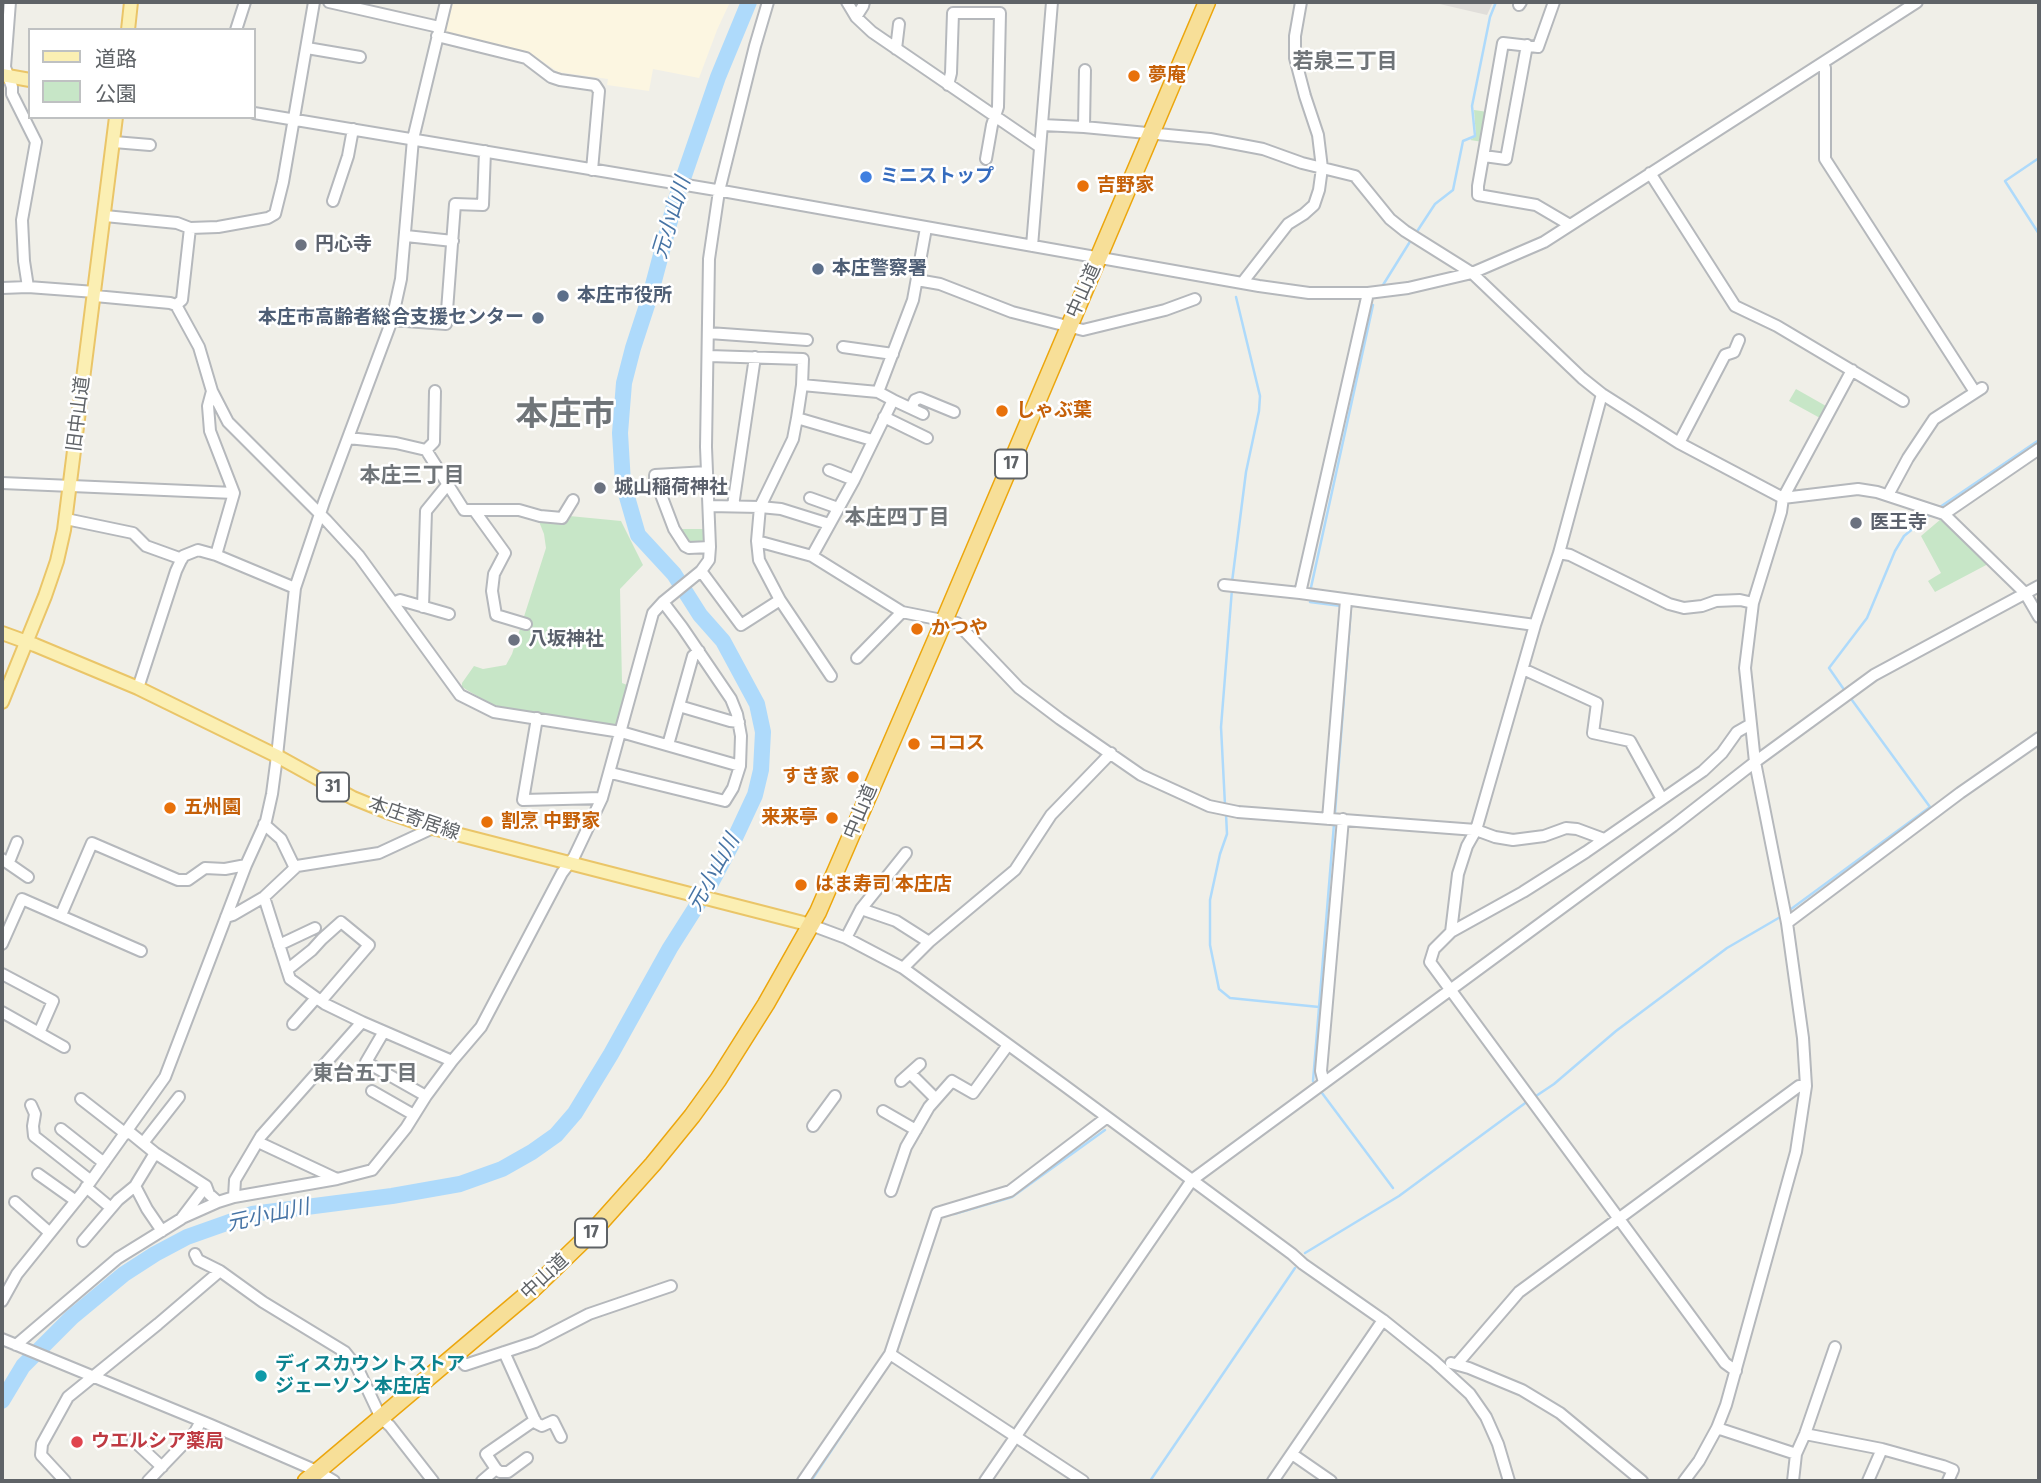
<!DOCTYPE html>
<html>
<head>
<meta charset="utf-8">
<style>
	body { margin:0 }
	#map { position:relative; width:2041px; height:1483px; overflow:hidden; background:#f0efe8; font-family:"Fira Sans Condensed","Noto Sans JP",sans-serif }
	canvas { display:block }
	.frame { position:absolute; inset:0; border:4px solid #5f6367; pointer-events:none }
	.legend { position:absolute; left:28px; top:28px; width:228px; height:91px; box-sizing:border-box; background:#fff; border:2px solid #bfc1c2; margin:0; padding:9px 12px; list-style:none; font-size:21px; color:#5f6367 }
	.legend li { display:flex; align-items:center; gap:14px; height:35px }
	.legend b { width:35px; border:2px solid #bfc1c2 }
</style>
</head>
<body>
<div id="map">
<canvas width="2041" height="1483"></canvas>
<div class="frame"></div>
<ul class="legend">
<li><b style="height:9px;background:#fbefb3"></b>道路</li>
<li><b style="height:19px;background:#c7e6c7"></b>公園</li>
</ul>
</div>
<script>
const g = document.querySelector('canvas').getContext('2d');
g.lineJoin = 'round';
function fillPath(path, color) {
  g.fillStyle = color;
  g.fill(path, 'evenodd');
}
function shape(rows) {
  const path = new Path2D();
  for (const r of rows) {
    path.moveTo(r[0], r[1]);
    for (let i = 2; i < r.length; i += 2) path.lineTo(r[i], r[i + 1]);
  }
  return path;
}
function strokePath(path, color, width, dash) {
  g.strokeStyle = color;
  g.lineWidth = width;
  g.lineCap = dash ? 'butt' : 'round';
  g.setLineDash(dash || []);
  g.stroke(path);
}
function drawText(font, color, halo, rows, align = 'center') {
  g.font = font + ' "Fira Sans Condensed","Noto Sans JP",sans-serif';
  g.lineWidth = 5;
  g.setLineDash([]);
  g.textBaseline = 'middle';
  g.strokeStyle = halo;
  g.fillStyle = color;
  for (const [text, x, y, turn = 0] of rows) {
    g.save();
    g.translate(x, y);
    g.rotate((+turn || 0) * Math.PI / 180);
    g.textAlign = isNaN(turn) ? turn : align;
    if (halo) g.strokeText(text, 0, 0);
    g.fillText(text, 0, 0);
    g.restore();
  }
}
fillPath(shape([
	[449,2,730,2,717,30,699,78,653,69,649,91,607,85,608,79,558,72,529,52,445,32,442,29]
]), '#fcf6e1');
fillPath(shape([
	[1431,2,1493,2,1487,15]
]), '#e0deda');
fillPath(shape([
	[1474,110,1488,112,1483,142,1470,140,1476,136],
	[1796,389,1826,406,1820,418,1789,401],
	[559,515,621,521,643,565,620,589,622,683,630,686,616,727,492,705,462,687,462,683,474,666,483,669,506,665,512,654,546,548,544,534,538,519],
	[1941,519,1947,519,1990,563,1935,592,1928,581,1941,573,1921,536],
	[677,529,706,529,705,544,689,545]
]), '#c7e6c7');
strokePath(shape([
	[2039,158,2005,181,2039,234],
	[1416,233,1435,204,1453,190,1463,141,1475,136,1472,106,1490,17,1496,2],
	[1383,285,1411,240],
	[1937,509,2039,440],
	[1232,582,1246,472,1259,411,1260,396,1236,297],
	[1310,592,1373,305],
	[1310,602,1341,606],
	[1845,691,1829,668,1867,618,1895,551,1904,536,1932,513],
	[1225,805,1221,727,1232,589],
	[1335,813,1351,607],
	[1226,814,1227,834,1220,854,1210,900,1210,945,1219,989,1230,998,1319,1007],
	[1787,912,1930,807,1849,696],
	[1313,1081,1334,824],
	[1322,1093,1393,1188],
	[1533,1098,1554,1084,1616,1031,1727,948,1782,916],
	[954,1214,1012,1197,1105,1130],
	[1305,1253,1399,1196,1528,1101],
	[896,1353,935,1236],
	[811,1481,893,1358],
	[1150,1481,1295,1268]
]), '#aedafb', 2.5);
strokePath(shape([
	[2,1401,23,1366,72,1317,124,1274,155,1254,187,1237,252,1214,392,1196,460,1184,502,1169,532,1152,556,1135,575,1113,611,1054,670,948,710,885,734,840,755,795,761,770,763,732,757,704,723,641,700,615,674,574,638,535,623,483,620,433,624,383,633,348,650,296,675,202,718,77,749,2]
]), '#aedafb', 16);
const minor = shape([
	[10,2,5,67,12,87,12,94,36,142,22,220,24,261,28,287],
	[329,2,439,27],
	[847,2,856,17,872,32,1040,147],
	[1554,2,1538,47,1503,43,1478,186,1478,195,1536,205,1570,225],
	[1519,5,1521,2],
	[856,17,863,6,864,2],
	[236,30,245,2],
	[437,36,526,58,551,77,560,80,595,85,599,91,592,170],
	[307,48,360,57],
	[896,49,899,24],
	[1823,63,1825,68,1825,159,1975,392],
	[948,85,951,73,953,13,1000,13,998,107,992,125,986,159],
	[254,113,728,192,1259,286,1309,293,1368,293,1408,288,1472,273,1544,242,1917,2],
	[1042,125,1084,127,1210,139,1263,149,1302,163,1355,176,1390,219,1405,231,1472,273,1582,378,1602,394,1679,443,1783,498,1858,489,1877,492,1944,514,2025,593,2039,617],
	[1084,127,1085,70],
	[114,142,150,145],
	[1484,156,1506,159,1527,45],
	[1650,173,1735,306,1777,326,1903,401],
	[333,201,348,156,353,129],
	[105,216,177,223,190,228,218,227,268,218,275,214,283,182,314,2],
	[406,236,453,241],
	[1032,246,1052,2],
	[917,280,940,284,1012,312,1083,330,1165,310,1195,299],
	[1242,283,1288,224,1304,214,1314,205,1319,190,1322,168,1318,135,1305,96,1295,58,1295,36,1301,2],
	[2,288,28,287,95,292],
	[95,296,170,303,176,305,199,347,212,391,228,422,326,520,359,556,460,695,494,712,621,732,740,766,741,736,737,714,731,699,682,627,663,602],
	[176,305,182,300,190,228],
	[392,320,446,324,455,204,483,205,485,151],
	[709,333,807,340],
	[843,347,893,354],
	[709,356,803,359,802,385,797,418,872,440],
	[802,385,878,392],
	[212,391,208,406,210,431,234,493,216,555],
	[893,400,923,414],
	[911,408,915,400,920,398,954,412],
	[884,417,927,438],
	[797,418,793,439,760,507,781,509,829,524],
	[348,438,396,443,426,450,464,510,519,510,540,516,562,518,573,500],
	[1679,443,1725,355,1734,352,1739,340],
	[426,450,434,442,435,391],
	[829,470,854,480],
	[707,472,655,475,655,479,674,529,685,546,689,548,710,547],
	[2,483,234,493],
	[1888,495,1908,458,1934,419,1982,388],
	[810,498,838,508],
	[709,506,760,507,757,541,812,556,902,612,957,623,1019,688,1060,719,1141,775,1209,806,1238,812,1476,830,1495,837,1513,840,1544,836,1566,828,1577,829,1604,839],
	[733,506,755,357],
	[474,510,505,553,494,574,492,591,496,615,526,624],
	[1944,514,2039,449],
	[66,519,133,533,146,546,182,559],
	[1559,553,1570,555,1669,604,1684,608,1702,606,1716,601,1740,600,1753,603],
	[812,556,854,480,893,400,878,392,913,300,926,228],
	[701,571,741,625,780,600,759,560,757,541],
	[1224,585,1300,593,1535,625],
	[1300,593,1368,293],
	[780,600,831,676],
	[393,603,400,600,449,614],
	[423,607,426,511,448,484],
	[857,658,902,612],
	[1523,669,1597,703,1593,733,1630,741,1662,799],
	[138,688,176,571,183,556,198,550,216,555,295,588],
	[679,706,730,721,739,722],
	[537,718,523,800,602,798],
	[668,745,693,656,699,651],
	[611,773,725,801,733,788,740,766],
	[1328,819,1346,600],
	[264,824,281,839,295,868],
	[2,859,28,877],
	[9,862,17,842],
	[264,897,290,979,325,1004,362,1022],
	[861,909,896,921,929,942],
	[61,915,92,843,178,880,188,880,205,868,225,869,246,865],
	[226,917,233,915,264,897,297,866,379,853,433,828],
	[1787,923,1960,793,2039,738],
	[811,925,846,938,903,968,1065,1086,1292,1254,1303,1264,1383,1320,1434,1361,1470,1394,1486,1417,1498,1444,1509,1481],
	[1451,932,1458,874,1467,846,1476,830,1535,625,1559,553,1602,394],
	[846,938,861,909,906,853],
	[2,944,22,899,141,951],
	[279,945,315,928],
	[903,968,929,942,1015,870,1051,815,1111,753],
	[287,970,312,950,322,939,341,922,369,945,321,1001],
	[2,974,53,1001,39,1033],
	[2,1012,64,1047],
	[293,1024,316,998],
	[383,1033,366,1062,426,1096],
	[910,1073,936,1099],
	[901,1081,920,1064],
	[1324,1083,1321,1071,1343,819],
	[372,1091,414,1115],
	[81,1099,126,1134],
	[31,1105,35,1114,33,1126,34,1136,91,1181],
	[883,1111,916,1130],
	[813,1126,835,1096],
	[61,1129,104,1163],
	[128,1131,155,1153,206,1186,209,1194,218,1202,234,1197,235,1180,261,1136,362,1022,452,1061],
	[258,1142,337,1179],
	[143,1143,179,1097],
	[155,1153,135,1186,147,1209,162,1231],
	[38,1174,76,1201],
	[86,1187,111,1208],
	[891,1191,906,1147,929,1107,952,1081,973,1093,1008,1045],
	[234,1197,337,1179,372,1170,406,1128,426,1096,452,1061,481,1027,562,873,574,857,602,798,653,613,663,602,701,571,709,560,710,547,706,447,709,259,719,191,755,46,768,2],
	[15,1202,50,1233],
	[182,1218,218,1202],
	[83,1241,118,1200,135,1186],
	[195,1254,198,1260,220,1271],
	[2,1301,17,1274,83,1192,165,1077,246,865,266,821,272,794,277,756,295,588,324,502,392,320,401,279,413,139,446,2],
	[2,1339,211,1425,317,1471,334,1481],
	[16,1345,118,1258,181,1219,206,1186],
	[504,1352,536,1423,542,1426,553,1421,561,1437],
	[890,1354,1083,1481],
	[456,1355,465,1365,535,1342,589,1314,671,1286],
	[1451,1363,1469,1368,1522,1390,1560,1413,1642,1481],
	[1457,1364,1519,1292,1799,1086,1806,1086],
	[1736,1371,1725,1363,1430,962,1434,949,1451,932,1523,892,1586,852,1703,771,1722,753,1737,732,1751,724],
	[1717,1428,1796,1454,1805,1434,1835,1347],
	[1805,1434,1882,1449,1943,1466,1953,1470,1948,1481],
	[133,1440,162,1467],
	[1292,1454,1331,1481],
	[496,1469,500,1472,508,1472,527,1458],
	[65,1481,41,1455,42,1444,68,1397,158,1324,220,1271,263,1302,345,1352,357,1367,381,1418,390,1426,433,1481],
	[148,1481,195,1432,201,1421],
	[482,1481,496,1469,486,1454,535,1420],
	[803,1481,890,1354,937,1213,1010,1191,1106,1118],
	[985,1481,1192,1180,1673,826,1755,762,1874,675,2039,586],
	[1273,1481,1383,1320],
	[1684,1481,1699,1461,1717,1428,1726,1405,1796,1152,1806,1086,1803,1038,1787,923,1755,762,1751,724,1745,668,1753,603,1781,512,1783,498,1852,370],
	[1793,1481,1796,1454],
	[1868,1481,1882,1449]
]);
const major = shape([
	[128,30,131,2],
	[2,75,30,80],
	[2,633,35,645,138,688,277,756,353,798,390,813,433,828,811,925],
	[2,702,45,596,57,561,64,530,116,117]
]);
const highway = shape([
	[306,1481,532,1290,594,1230,653,1164,692,1116,718,1080,766,1004,818,912,944,621,1207,2]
]);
strokePath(minor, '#b5b8bc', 14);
strokePath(major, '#eac568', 16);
strokePath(highway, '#eca60d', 19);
strokePath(minor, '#fff', 10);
strokePath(major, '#fbefb3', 12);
strokePath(highway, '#f7df98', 16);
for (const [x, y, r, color] of [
	[1134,76,7,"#e8710a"],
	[866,177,7,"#3f7fe0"],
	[1083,186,7,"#e8710a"],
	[301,245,7,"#6b7280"],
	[818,269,7,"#5c6f8a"],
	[563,296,7,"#5c6f8a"],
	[538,318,7,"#5c6f8a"],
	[1002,411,7,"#e8710a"],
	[600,488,7,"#6b7280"],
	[1856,523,7,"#6b7280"],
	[917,629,7,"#e8710a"],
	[514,640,7,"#6b7280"],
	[914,744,7,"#e8710a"],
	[853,777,7,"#e8710a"],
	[170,808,7,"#e8710a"],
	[832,818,7,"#e8710a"],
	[487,822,7,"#e8710a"],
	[801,885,7,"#e8710a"],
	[261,1376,7,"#0f9aa8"],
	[77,1442,7,"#e0444e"]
]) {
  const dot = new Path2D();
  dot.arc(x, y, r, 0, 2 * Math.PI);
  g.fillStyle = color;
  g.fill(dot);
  strokePath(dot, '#fff', 2.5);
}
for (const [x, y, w] of [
	[1011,464,32],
	[333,787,32],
	[591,1233,32]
]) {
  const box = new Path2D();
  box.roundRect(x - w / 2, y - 14.5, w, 29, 5);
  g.fillStyle = '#fff';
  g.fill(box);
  strokePath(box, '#5f6367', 2);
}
drawText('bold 18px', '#5f6367', null, [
	["17",1011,464],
	["31",333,787],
	["17",591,1233]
]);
drawText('bold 19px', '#c56008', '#fff', [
	["夢庵",1148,76],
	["吉野家",1097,186],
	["しゃぶ葉",1016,411],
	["かつや",931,629],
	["ココス",928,744],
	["すき家",839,777,"right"],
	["五州園",184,808],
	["来来亭",818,818,"right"],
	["割烹 中野家",501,822],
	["はま寿司 本庄店",815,885]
], 'left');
drawText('bold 19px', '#366cbe', '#fff', [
	["ミニストップ",880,177]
], 'left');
drawText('bold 19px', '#5b616d', '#fff', [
	["円心寺",315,245],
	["城山稲荷神社",614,488],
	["医王寺",1870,523],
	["八坂神社",528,640]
], 'left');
drawText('bold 19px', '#4e5e75', '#fff', [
	["本庄警察署",832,269],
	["本庄市役所",577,296],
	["本庄市高齢者総合支援センター",524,318,"right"]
], 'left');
drawText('19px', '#5f6367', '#fff', [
	["中山道",1084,291,-66],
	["旧中山道",79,414,-83],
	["中山道",861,812,-67],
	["本庄寄居線",414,819,19],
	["中山道",545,1277,-43]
]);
drawText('bold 19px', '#0d838f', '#fff', [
	["ディスカウントストア",275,1365],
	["ジェーソン 本庄店",275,1387]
], 'left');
drawText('bold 19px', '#be3a42', '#fff', [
	["ウエルシア薬局",91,1442]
], 'left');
drawText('bold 21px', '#707579', '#fff', [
	["若泉三丁目",1345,62],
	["本庄三丁目",412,476],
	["本庄四丁目",897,518],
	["東台五丁目",365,1074]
]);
drawText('italic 21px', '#4774a5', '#fff', [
	["元小山川",672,218,-73],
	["元小山川",714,873,-61],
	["元小山川",268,1216,-12]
]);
drawText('bold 33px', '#707579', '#fff', [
	["本庄市",565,416]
]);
</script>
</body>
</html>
